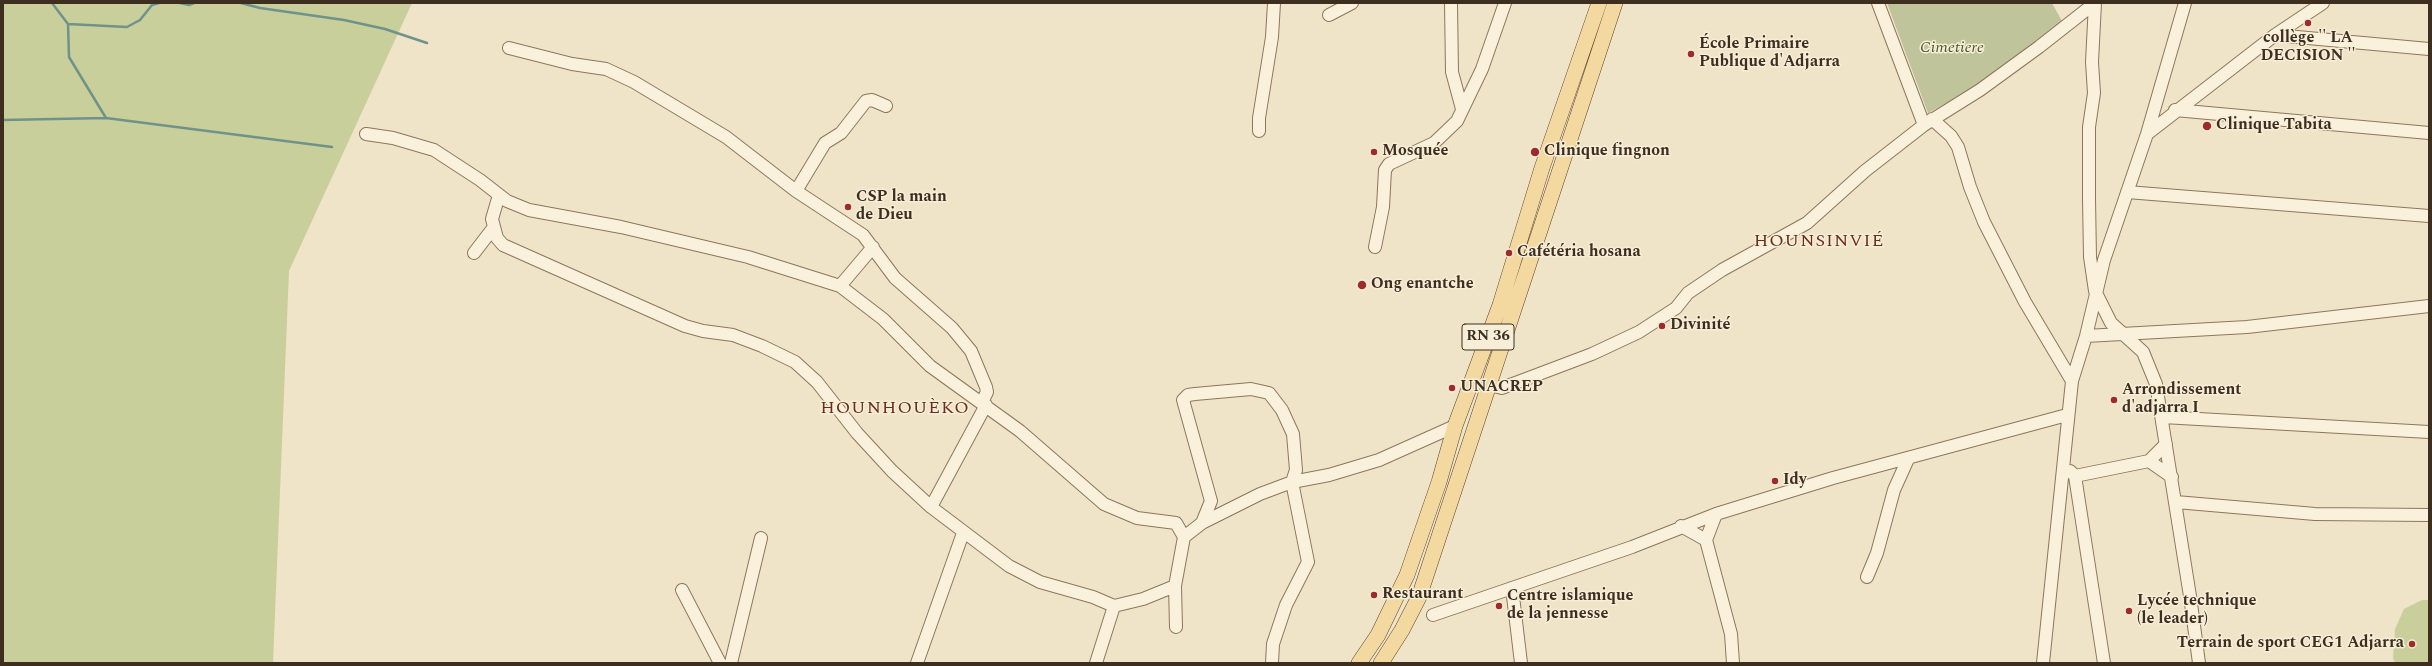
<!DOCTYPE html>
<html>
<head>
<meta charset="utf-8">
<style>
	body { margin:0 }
	#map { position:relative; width:2432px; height:666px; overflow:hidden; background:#f0e4c8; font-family:Spectral,serif }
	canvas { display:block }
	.frame { position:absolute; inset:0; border:4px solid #3d2e20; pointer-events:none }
</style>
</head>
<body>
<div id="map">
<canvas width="2432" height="666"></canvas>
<div class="frame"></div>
</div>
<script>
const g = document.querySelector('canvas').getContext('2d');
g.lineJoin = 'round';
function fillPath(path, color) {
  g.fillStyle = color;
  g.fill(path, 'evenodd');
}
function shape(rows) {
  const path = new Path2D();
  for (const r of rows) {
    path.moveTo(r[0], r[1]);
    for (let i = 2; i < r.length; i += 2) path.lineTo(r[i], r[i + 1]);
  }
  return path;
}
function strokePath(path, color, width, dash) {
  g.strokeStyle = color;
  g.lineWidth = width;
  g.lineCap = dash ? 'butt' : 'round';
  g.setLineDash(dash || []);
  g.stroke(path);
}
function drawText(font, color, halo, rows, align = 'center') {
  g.font = font + ' Spectral,serif';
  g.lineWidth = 3;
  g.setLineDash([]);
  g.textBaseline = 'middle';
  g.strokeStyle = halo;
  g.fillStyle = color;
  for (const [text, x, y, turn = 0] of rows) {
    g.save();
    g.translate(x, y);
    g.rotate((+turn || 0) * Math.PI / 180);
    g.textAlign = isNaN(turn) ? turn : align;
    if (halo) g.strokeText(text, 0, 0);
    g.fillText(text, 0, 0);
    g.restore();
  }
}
fillPath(shape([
	[3,3,412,3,289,271,273,663,3,663],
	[2422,600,2429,600,2429,663,2395,663,2393,658,2395,629,2404,609]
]), '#c9cf9b');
fillPath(shape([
	[1887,3,2052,3,2063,23,1988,80,1928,113]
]), '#bfc49a');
strokePath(shape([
	[52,3,68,24,69,57,106,118],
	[180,3,189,5,194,3],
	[241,3,260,8,344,20,385,29,427,43],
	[68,24,127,27,140,20,152,5,159,3],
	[3,120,106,118,332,147]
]), '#6f938a', 2.5);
const minor = shape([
	[1451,3,1452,72,1462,109],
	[1878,3,1924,125],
	[2095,3,2092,62,2094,93,2089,127,2089,199,2090,257,2095,291,2111,323,2143,352,2156,384,2190,596,2199,663],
	[1329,15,1352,3],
	[2275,35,2429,49],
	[509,48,572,64,606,69,634,82,726,137,796,191,863,235,895,278,952,328,971,351,986,387,987,392,982,402],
	[2175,110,2429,133],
	[1932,119,1951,136,1958,147,1970,187,1984,222,2025,302,2072,381],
	[1259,131,1259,118,1272,37,1274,3],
	[366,134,393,138,434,150,480,180,507,201,529,210,621,227,748,257,840,286,883,319,930,366,1020,431,1104,504,1137,518,1176,523,1184,537,1175,586,1176,627],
	[2147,134,2275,35,2323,3],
	[796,191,825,143,841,133,866,101,872,100,886,106],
	[2127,192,2429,216],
	[499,195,492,219,497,238,503,245,685,326,703,331,733,335,762,346,795,362,817,382,857,433,892,471,931,507,1009,566,1040,582,1093,597,1114,606,1143,599,1175,586],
	[1375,247,1383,207,1385,170,1389,164,1434,143,1457,121,1482,69,1505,3],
	[474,253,494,227],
	[840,286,873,247],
	[2086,336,2247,327,2429,306],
	[1490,385,1502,388,1592,354,1639,332,1676,308,1688,293,1722,270,1807,223,1865,171,1924,125,1980,90,2039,47,2095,3],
	[2163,417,2429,432],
	[2149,461,2172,477],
	[2070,471,2075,476,2149,461,2166,444],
	[2075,476,2104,663],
	[2176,502,2315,514,2429,515],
	[931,507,986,405],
	[1716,514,1706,540,1731,634,1733,663],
	[1202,523,1211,501,1183,400,1188,395,1195,394,1251,389,1269,393,1282,410,1293,434,1296,470,1292,482,1308,562,1286,605,1273,644,1272,663],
	[1681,526,1706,540],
	[1184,537,1202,523,1260,494,1292,482,1329,475,1379,460,1455,426],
	[1867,577,1877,553,1894,490,1908,459],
	[1512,588,1521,663],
	[682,590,720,663],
	[1433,615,1632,547,1716,514,1833,478,2067,415],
	[731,663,761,538],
	[917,663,963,533],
	[1096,663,1114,606],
	[2043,663,2072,381,2086,336,2104,260,2147,134,2185,3]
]);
const major = shape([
	[1359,663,1378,635,1407,575,1439,482,1455,426,1500,305,1542,168,1599,3],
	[1381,663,1402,630,1419,597,1615,3]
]);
strokePath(minor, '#8d765c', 14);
strokePath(major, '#5b4430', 16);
strokePath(minor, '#faf1dc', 12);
strokePath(major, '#f3d9a0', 15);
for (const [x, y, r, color] of [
	[2308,23,4,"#9e2a2b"],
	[1691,54,4,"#9e2a2b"],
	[2207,126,5,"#9e2a2b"],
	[1374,152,4,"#9e2a2b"],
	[1535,152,5,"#9e2a2b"],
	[848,207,4,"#9e2a2b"],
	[1509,253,4,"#9e2a2b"],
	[1362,285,5,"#9e2a2b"],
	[1662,326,4,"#9e2a2b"],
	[1452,388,4,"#9e2a2b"],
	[2114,400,4,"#9e2a2b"],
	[1775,481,4,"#9e2a2b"],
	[1374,595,4,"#9e2a2b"],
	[1499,606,4,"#9e2a2b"],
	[2129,611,4,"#9e2a2b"],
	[2412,644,4,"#9e2a2b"]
]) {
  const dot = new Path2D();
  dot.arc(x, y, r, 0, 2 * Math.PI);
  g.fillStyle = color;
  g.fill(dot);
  strokePath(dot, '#f7eed8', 1.5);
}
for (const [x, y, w] of [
	[1488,337,52]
]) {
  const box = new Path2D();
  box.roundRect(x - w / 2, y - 13, w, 26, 3);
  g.fillStyle = '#f7eed8';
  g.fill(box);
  strokePath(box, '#3d2e20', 1);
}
drawText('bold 15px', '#3d2e20', null, [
	["RN 36",1488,337]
]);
drawText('bold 16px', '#3d2e20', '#f7eed8', [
	["collège '' LA",2308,39,"center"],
	["DECISION ''",2308,57,"center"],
	["École Primaire",1699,45],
	["Publique d'Adjarra",1699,63],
	["Clinique Tabita",2216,126],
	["Mosquée",1382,152],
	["Clinique fingnon",1544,152],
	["CSP la main",856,198],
	["de Dieu",856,216],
	["Cafétéria hosana",1517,253],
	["Ong enantche",1371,285],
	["Divinité",1670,326],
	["UNACREP",1460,388],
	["Arrondissement",2122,391],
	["d'adjarra I",2122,409],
	["Idy",1783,481],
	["Restaurant",1382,595],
	["Centre islamique",1507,597],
	["de la jennesse",1507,615],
	["Lycée technique",2137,602],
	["(le leader)",2137,620],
	["Terrain de sport CEG1 Adjarra",2404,644,"right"]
], 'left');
drawText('italic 16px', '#4d5a26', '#f7eed8', [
	["Cimetiere",1952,49]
]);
g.letterSpacing = '1px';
drawText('18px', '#6b2e1e', '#f7eed8', [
	["HOUNSINVIÉ",1819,242],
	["HOUNHOUÈKO",895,409]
]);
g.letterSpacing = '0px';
</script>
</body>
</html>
